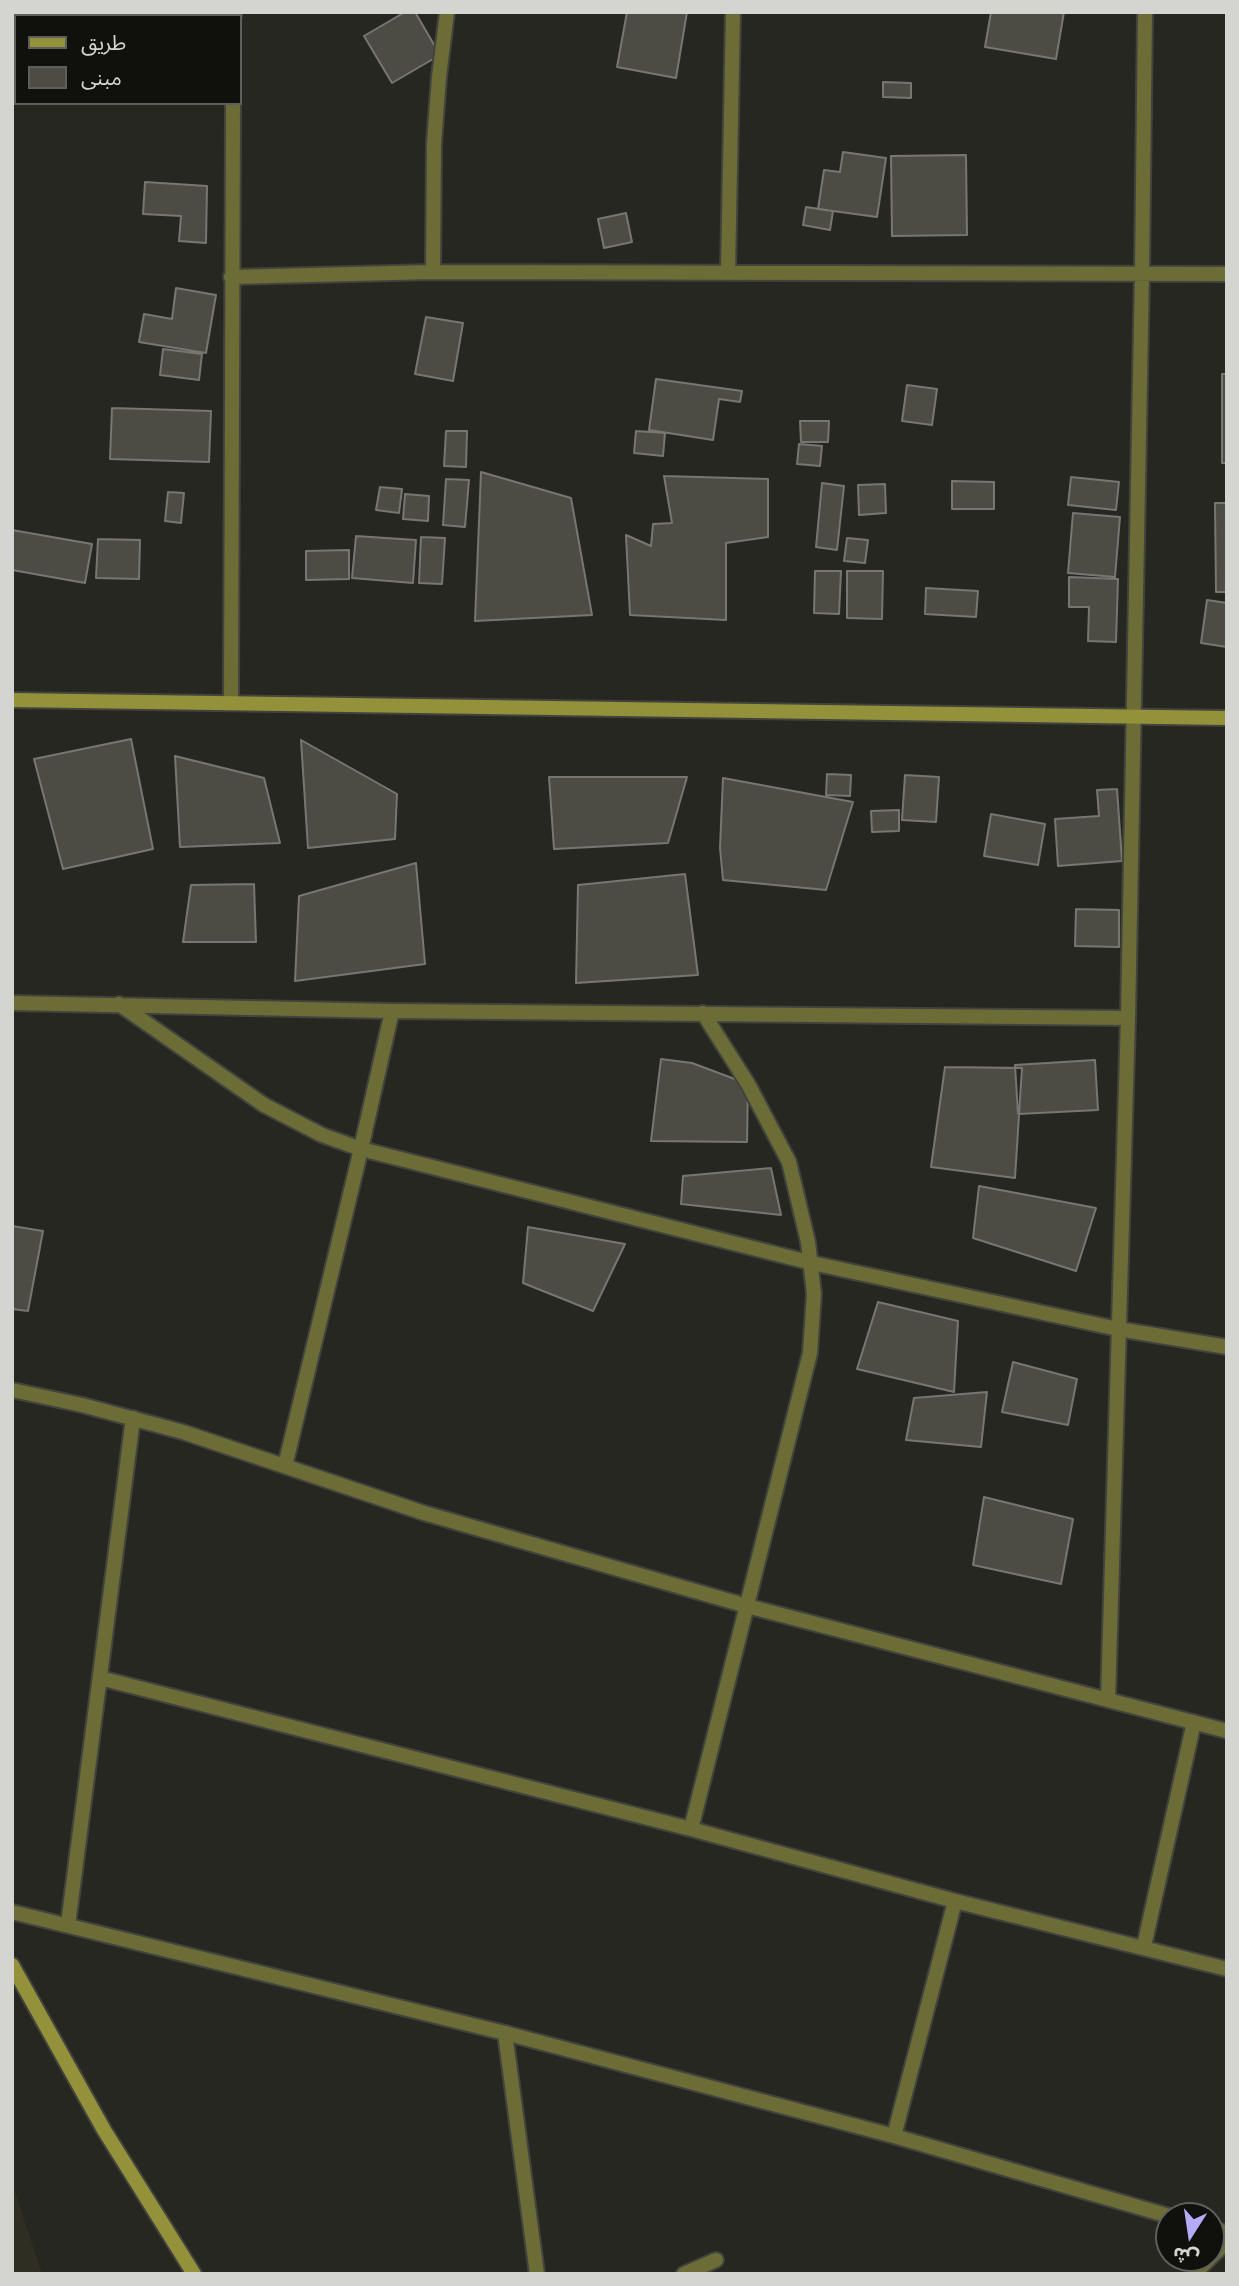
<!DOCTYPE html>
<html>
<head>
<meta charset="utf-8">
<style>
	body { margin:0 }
	#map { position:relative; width:1239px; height:2286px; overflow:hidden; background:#272722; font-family:Poppins,"Noto Sans Arabic",sans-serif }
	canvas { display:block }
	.frame { position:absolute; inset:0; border:14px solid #d4d4d0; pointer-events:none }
	.legend { position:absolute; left:14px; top:14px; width:228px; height:91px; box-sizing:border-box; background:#10100d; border:2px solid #5e5e5b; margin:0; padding:9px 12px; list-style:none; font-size:21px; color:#d4d4d0 }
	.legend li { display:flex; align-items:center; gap:14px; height:35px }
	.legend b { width:35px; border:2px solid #5e5e5b }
	.north { position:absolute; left:1155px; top:2202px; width:70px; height:70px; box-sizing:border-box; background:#10100d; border:2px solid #5e5e5b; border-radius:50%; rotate:192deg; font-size:19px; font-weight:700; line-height:28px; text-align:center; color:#d4d4d0 }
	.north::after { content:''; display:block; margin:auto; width:24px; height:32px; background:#b4acf9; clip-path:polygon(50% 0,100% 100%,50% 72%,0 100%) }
</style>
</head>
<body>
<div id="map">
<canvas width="1239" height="2286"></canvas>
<div class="frame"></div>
<ul class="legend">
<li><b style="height:9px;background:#93923a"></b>طريق</li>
<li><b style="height:19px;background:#4c4c45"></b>مبنى</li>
</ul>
<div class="north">ش</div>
</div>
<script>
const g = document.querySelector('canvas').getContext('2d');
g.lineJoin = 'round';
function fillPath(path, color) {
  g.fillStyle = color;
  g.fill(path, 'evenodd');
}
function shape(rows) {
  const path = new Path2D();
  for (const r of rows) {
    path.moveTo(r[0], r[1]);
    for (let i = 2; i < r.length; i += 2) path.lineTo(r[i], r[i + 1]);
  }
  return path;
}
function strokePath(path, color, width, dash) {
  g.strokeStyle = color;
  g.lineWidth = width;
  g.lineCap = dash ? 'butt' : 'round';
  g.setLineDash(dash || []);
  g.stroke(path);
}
fillPath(shape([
	[12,2183,42,2274,12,2274]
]), '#2e2e22');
const building = shape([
	[405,12,415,12,440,55,392,83,364,36,405,12],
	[627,12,687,12,676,78,617,67,627,12],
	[991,12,1064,12,1056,59,985,47,991,12],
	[12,14,31,16,16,16,16,66,12,66,12,14],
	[883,82,911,83,911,98,883,97,883,82],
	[843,152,886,158,877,217,818,209,824,170,840,172,843,152],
	[966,155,967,235,892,236,891,156,966,155],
	[145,182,207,186,206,243,179,241,181,216,143,214,145,182],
	[806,207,833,211,830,230,803,225,806,207],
	[626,213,632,242,604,248,598,219,626,213],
	[176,288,216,295,206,353,139,342,144,314,172,319,176,288],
	[426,317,463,323,453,381,415,374,426,317],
	[163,349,202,354,199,380,160,375,163,349],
	[1222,374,1227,374,1227,463,1222,463,1222,374],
	[656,379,742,391,740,402,719,399,713,440,649,430,656,379],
	[907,385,937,389,932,425,902,421,907,385],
	[112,408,211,411,209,462,110,459,112,408],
	[800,421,829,421,828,442,801,442,800,421],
	[446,431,467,431,466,467,444,466,446,431],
	[636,431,665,433,663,456,634,453,636,431],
	[799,444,822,446,820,466,797,464,799,444],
	[481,472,571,498,592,615,475,621,481,472],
	[664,476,768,479,768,537,726,543,726,620,630,615,626,535,651,546,653,524,672,523,664,476],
	[1071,477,1119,482,1116,510,1068,505,1071,477],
	[446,479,469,480,465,527,443,525,446,479],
	[952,481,994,482,994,509,952,509,952,481],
	[822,483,844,486,837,550,816,547,822,483],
	[885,484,886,513,859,515,858,485,885,484],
	[380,487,402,489,399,513,376,510,380,487],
	[168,492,184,493,181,523,165,521,168,492],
	[405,494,429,496,428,521,403,519,405,494],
	[1215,503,1227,503,1227,592,1216,592,1215,503],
	[1073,513,1120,517,1115,577,1068,573,1073,513],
	[12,530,92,544,85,583,12,570,12,530],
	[356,536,416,540,413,583,352,578,356,536],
	[421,537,445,538,442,584,419,583,421,537],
	[847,538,868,540,865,563,844,561,847,538],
	[98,539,140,540,139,579,96,578,98,539],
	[349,550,349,579,306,580,306,551,349,550],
	[815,571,841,571,839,614,814,613,815,571],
	[847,571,883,571,882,619,847,618,847,571],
	[1069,577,1118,579,1116,642,1088,641,1089,607,1069,607,1069,577],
	[926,588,978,591,976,617,925,614,926,588],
	[1207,600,1227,603,1227,647,1201,643,1207,600],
	[131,739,153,849,63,869,34,759,131,739],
	[301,740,397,794,395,839,308,848,301,740],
	[175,756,264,778,280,843,180,847,175,756],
	[827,774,851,775,850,796,826,795,827,774],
	[905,775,939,777,936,822,902,820,905,775],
	[549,777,687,777,668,843,554,849,549,777],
	[723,778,853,802,826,890,723,880,720,848,723,778],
	[1117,789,1122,861,1058,866,1055,819,1099,816,1097,790,1117,789],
	[899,810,899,831,872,832,871,811,899,810],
	[991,814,1045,824,1038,865,984,856,991,814],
	[416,863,425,964,295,981,299,896,416,863],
	[685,874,698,975,576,983,578,885,685,874],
	[254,884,256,942,183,942,191,885,254,884],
	[1076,909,1119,910,1119,947,1075,946,1076,909],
	[661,1059,692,1063,748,1084,747,1142,651,1141,661,1059],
	[1095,1060,1098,1110,1018,1114,1015,1065,1095,1060],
	[945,1067,1022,1068,1015,1178,931,1167,945,1067],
	[771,1168,781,1215,681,1204,683,1176,771,1168],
	[979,1186,1096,1208,1076,1271,973,1238,979,1186],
	[12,1226,43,1231,28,1311,12,1309,12,1226],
	[528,1227,625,1244,593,1311,523,1283,528,1227],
	[878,1302,958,1321,954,1392,857,1369,878,1302],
	[1013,1362,1077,1379,1068,1425,1002,1412,1013,1362],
	[987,1392,981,1447,906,1440,914,1398,987,1392],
	[984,1497,1073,1519,1061,1584,973,1565,984,1497]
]);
fillPath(building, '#4c4c45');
strokePath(building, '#777770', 2);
const lane = shape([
	[505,2033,537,2274],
	[684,2274,716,2260]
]);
const street = shape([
	[234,16,234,12],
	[433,272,434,143,439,77,447,12],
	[728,272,733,12],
	[231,277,433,272,1227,274],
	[231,701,233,103],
	[12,1003,392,1011,1128,1018],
	[119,1004,264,1105,322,1135,361,1149,812,1263,1118,1329,1227,1347],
	[12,1390,82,1405,183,1432,424,1513,747,1606,1227,1731],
	[285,1466,361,1149,392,1011],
	[100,1678,691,1829,955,1901,1227,1969],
	[1108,1700,1128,1018,1142,273,1145,12],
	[691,1829,810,1353,814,1294,808,1242,789,1162,748,1084,703,1013],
	[12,1912,505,2033,894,2136,1169,2216],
	[68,1925,133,1418],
	[1144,1946,1194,1722],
	[894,2136,955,1901],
	[1211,2228,1227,2233],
	[1211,2257,1227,2242],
	[1194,2274,1210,2258]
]);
const secondary = shape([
	[12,700,1227,718],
	[12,1965,104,2130,194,2274]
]);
strokePath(lane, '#43433e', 18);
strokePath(street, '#43433e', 18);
strokePath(secondary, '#43433e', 18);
strokePath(lane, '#6c6c37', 14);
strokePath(street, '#6c6c37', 14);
strokePath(secondary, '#93923a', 14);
</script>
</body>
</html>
